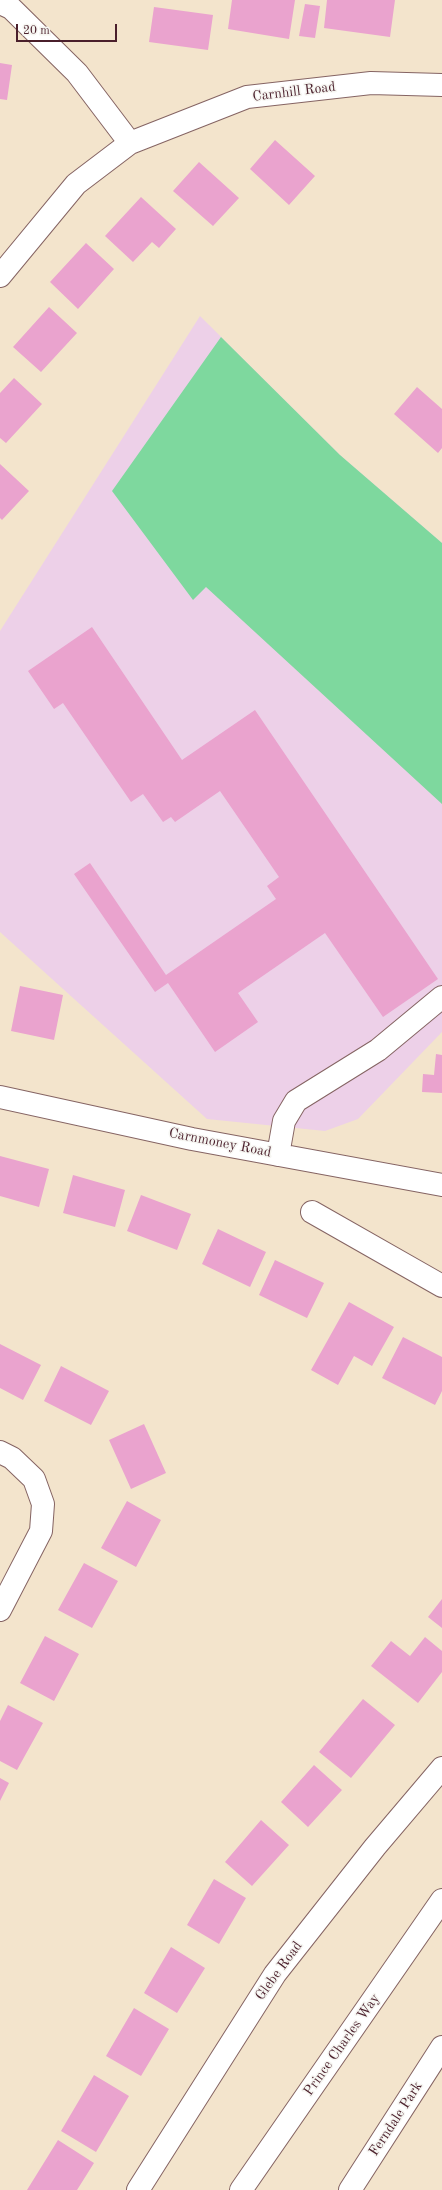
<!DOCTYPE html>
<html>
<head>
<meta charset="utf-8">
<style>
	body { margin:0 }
	#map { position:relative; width:442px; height:2190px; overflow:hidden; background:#f3e4cc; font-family:"Old Standard TT",serif }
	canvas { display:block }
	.scale { position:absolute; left:16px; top:24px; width:101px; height:18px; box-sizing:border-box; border:2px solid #4a1f2b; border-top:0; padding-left:5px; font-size:12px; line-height:14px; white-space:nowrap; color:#4a1f2b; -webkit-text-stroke:3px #f6f6f2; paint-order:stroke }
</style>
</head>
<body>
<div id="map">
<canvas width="442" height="2190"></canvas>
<div class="scale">20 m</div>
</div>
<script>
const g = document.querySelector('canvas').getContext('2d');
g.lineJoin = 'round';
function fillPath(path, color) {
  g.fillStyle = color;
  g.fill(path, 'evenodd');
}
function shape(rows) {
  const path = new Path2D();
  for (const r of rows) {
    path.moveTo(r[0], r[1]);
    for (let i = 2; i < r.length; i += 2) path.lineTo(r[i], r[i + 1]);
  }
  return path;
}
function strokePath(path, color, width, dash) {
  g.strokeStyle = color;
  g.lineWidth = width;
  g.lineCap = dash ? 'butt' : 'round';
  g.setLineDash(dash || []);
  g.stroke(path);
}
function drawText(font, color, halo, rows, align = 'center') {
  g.font = font + ' "Old Standard TT",serif';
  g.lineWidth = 3;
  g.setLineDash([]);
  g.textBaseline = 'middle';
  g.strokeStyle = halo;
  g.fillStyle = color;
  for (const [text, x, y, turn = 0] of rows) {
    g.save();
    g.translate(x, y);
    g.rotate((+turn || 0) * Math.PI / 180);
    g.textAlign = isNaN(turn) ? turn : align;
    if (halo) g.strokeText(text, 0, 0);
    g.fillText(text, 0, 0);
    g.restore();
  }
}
fillPath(shape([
	[200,316,340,455,442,543,442,1032,358,1119,325,1131,207,1119,0,932,0,631]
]), '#edd0e8');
fillPath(shape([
	[221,337,340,455,442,543,442,804,206,587,193,600,112,491]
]), '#7ed89e');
fillPath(shape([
	[232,0,295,0,289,39,228,29],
	[327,0,395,0,390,37,324,28],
	[305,4,320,6,315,38,299,36],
	[154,7,213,15,208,50,149,42],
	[0,63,12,65,7,100,0,99],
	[275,140,315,176,289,205,250,169],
	[199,162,239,198,213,226,173,191],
	[141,197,176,229,159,248,152,242,133,262,105,236],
	[86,243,114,269,78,309,50,282],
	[49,307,77,333,41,372,13,347],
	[14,378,42,404,6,443,0,438,0,393],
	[417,387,442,409,442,448,438,453,394,414],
	[0,464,29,491,2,520,0,518],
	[92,627,182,760,255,710,438,979,383,1017,325,933,238,993,258,1022,215,1052,168,983,155,992,74,874,90,863,166,975,276,899,267,886,279,877,220,791,175,822,171,817,163,822,143,794,131,802,63,703,54,709,28,671],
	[20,986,63,995,54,1040,11,1031],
	[436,1054,442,1055,442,1093,422,1092,423,1074,434,1075],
	[0,1156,49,1169,39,1207,0,1196],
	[73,1175,125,1190,115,1227,63,1213],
	[141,1195,191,1214,177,1250,127,1231],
	[218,1229,266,1252,250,1287,202,1264],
	[275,1260,324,1283,307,1318,259,1295],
	[349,1302,394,1327,372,1366,354,1356,338,1385,311,1370],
	[403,1337,442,1357,442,1391,435,1405,382,1378],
	[0,1344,41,1365,23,1400,0,1388],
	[61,1366,109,1391,91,1425,44,1401],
	[144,1424,166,1473,131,1489,109,1440],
	[127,1501,161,1520,136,1567,101,1548],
	[84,1563,118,1581,92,1628,58,1610],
	[442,1599,442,1628,428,1617],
	[45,1636,79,1654,54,1701,20,1683],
	[425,1637,442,1651,442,1672,418,1703,371,1666,391,1641,410,1656],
	[363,1699,395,1725,351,1778,319,1752],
	[8,1705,43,1723,17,1770,0,1761,0,1721],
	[314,1765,342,1790,308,1827,281,1802],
	[0,1778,9,1783,0,1801],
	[261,1820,289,1845,252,1886,225,1862],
	[214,1879,246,1898,219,1944,187,1925],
	[171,1947,205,1968,177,2013,144,1993],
	[134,2008,169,2029,141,2076,106,2056],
	[94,2075,129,2096,96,2152,61,2131],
	[58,2140,94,2163,77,2190,27,2190]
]), '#eaa3ce');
const minor = shape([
	[0,3,11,8,77,73,130,143],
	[0,276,76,184,130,143,247,97,371,83,442,85],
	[0,1097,192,1139,442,1185],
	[278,1155,284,1121,296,1101,378,1050,442,997],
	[312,1212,442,1286],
	[0,1452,12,1458,34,1479,43,1504,41,1531,0,1610],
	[138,2190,275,1974,375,1847,442,1768],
	[241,2190,442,1900],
	[350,2190,442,2047]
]);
strokePath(minor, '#856463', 24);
strokePath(minor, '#fff', 22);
drawText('14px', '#4a1f2b', '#f6f6f2', [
	["Carnhill Road",294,92,-7],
	["Carnmoney Road",220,1143,11],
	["Glebe Road",279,1971,-54],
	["Prince Charles Way",342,2045,-55],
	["Ferndale Park",396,2119,-57]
]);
</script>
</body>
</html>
